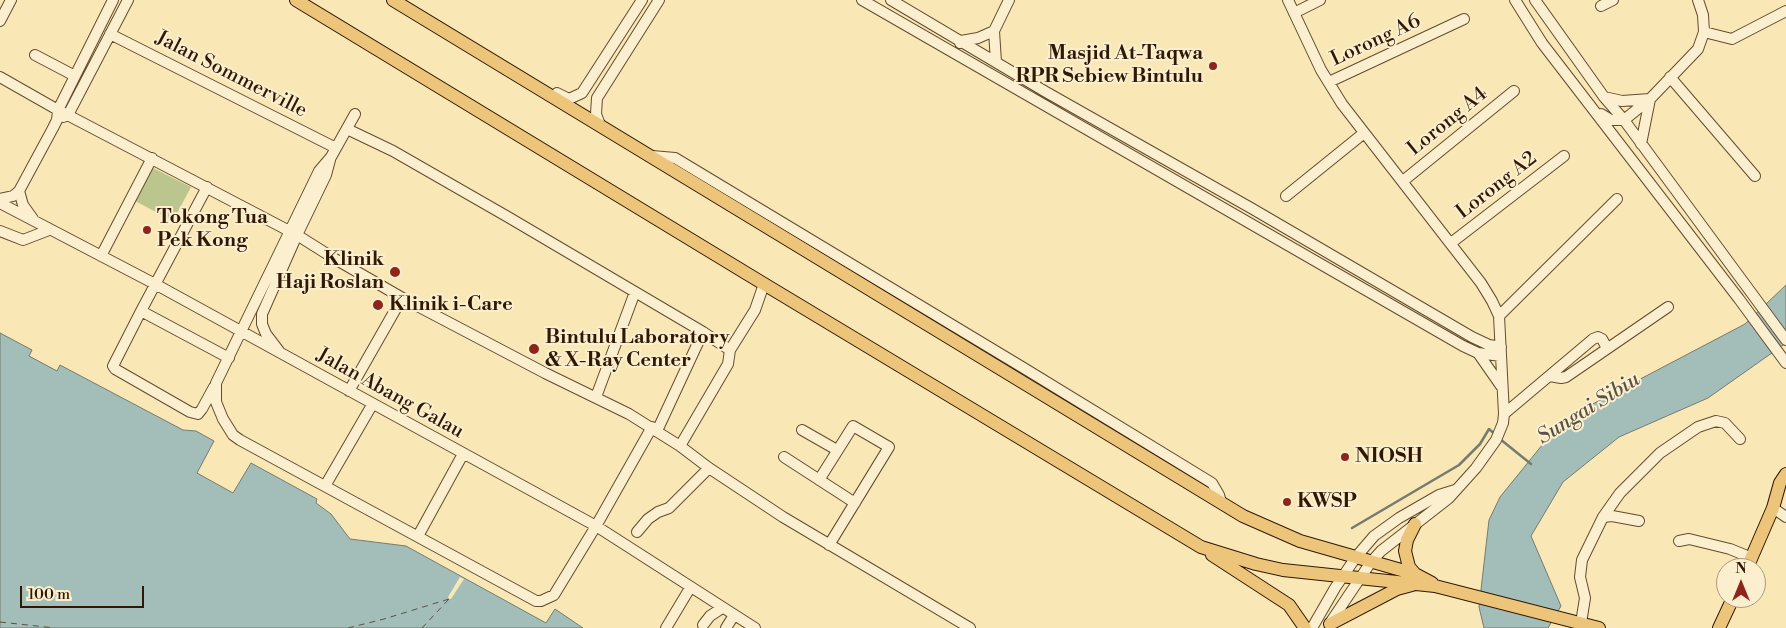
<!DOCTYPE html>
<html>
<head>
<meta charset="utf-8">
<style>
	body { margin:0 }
	#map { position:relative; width:1786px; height:628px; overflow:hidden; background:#f9e7b5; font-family:"Libre Bodoni",serif }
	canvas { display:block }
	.north { position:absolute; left:1716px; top:558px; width:50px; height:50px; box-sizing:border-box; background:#fbefcf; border:1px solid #aa997d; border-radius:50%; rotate:0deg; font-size:14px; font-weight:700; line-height:20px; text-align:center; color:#311803 }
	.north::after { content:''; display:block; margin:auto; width:18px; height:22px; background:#8f2418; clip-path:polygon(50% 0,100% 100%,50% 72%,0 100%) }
	.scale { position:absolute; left:20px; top:586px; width:124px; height:22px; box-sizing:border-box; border:2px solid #311803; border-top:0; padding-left:6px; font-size:15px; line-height:18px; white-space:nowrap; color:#311803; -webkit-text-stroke:4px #fbefcf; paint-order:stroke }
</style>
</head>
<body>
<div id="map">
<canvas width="1786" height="628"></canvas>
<div class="north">N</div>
<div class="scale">100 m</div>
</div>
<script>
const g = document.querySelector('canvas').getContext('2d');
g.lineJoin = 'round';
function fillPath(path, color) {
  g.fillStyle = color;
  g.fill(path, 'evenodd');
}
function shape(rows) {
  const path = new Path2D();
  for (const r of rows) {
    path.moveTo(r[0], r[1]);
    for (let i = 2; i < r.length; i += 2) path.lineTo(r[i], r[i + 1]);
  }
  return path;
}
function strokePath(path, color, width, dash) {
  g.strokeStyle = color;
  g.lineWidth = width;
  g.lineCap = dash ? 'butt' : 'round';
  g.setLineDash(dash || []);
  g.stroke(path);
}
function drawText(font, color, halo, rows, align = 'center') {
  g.font = font + ' "Libre Bodoni",serif';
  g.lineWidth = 4;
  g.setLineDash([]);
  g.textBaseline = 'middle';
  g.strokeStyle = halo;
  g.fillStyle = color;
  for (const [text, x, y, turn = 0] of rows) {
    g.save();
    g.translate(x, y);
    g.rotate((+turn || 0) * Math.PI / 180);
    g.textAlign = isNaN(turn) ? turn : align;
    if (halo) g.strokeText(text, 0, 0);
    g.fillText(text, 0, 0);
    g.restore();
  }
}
fillPath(shape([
	[153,168,191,187,173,221,135,201]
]), '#bbc68f');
const water = shape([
	[1786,285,1786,343,1708,398,1619,437,1563,482,1531,536,1561,606,1548,628,1484,628,1479,607,1489,520,1500,497,1547,439,1587,407,1745,324,1786,285],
	[0,333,32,350,29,356,57,371,60,365,183,430,196,431,214,441,197,473,233,493,251,463,317,499,316,503,331,514,350,539,406,546,546,623,555,609,583,628,0,628,0,333]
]);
fillPath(water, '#a3bdb9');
strokePath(water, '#757b70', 1);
fillPath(shape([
	[460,577,464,579,451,599,449,599,448,597]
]), '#f9e7b5');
strokePath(shape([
	[1500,439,1531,464],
	[1352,528,1459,465,1480,444,1489,429,1496,435]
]), '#757b70', 2.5);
strokePath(shape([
	[0,622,55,628],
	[348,628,384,619,449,599],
	[422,628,449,599]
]), '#595243', 1, [6, 5]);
const minor = shape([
	[862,0,1463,346,1478,353,1501,356],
	[891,0,1046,92,1251,208,1472,337,1489,345,1501,347],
	[1288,0,1321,70,1342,104,1481,283,1492,301,1499,316,1504,414,1503,423,1496,440,1476,468,1449,498,1381,551,1371,562,1330,623],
	[1515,0,1542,43,1739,299,1786,363],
	[1535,0,1604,97,1624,120,1786,340],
	[1601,6,1613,0],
	[1294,13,1320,0],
	[0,21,11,0],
	[1704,32,1732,39,1786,11],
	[110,34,336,148],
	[960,43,961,41,978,38,994,31],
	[35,55,75,76],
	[996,62,994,31,1009,0],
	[0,77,58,110,297,235,335,259,406,300,545,373,629,414,680,446,709,468,783,517,970,628],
	[1670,77,1755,176],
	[1329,82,1464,19],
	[557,93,569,99,582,93,642,0],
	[1604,97,1622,101,1650,99],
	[355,114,331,157,319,171,216,383,216,402,223,419,233,435,240,440,536,601,541,601,554,595,596,526,652,427],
	[1601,114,1611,120,1624,120,1650,99,1698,49,1704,32,1703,15,1698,0],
	[63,117,68,115,128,0],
	[600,125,596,114,597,98,659,0],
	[347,129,393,151,508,217,703,332,730,350],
	[1641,144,1650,99],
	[652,156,675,158,1022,367,1212,483,1219,495,1221,502],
	[1403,181,1514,91],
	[207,187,141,311,113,366,115,369,190,412,198,414,202,409,214,387],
	[19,191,23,205,33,219],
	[1286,196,1364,133],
	[0,199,13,196,19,191,53,128,57,120,58,110,113,0],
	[0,203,155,284,596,526,755,628],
	[0,231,23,240,49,230],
	[1451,243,1564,156],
	[101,256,152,158],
	[141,311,229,358],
	[1499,316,1617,199],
	[279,351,266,334,262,324,262,314,297,235,326,175,330,160],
	[1478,353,1501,386],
	[1550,376,1561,378,1566,377,1668,307],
	[349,391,402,298],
	[596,397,635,292],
	[1504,414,1593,339,1598,337,1602,339,1607,348],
	[802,430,837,450],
	[657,431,703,332],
	[680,446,728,364,730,350,755,310,764,284],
	[784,457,855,503],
	[819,480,853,426,889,447,829,545],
	[325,486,372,405],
	[1773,508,1786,517],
	[1603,517,1612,516,1639,521],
	[637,532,648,519,658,512,669,508,709,468],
	[418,536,463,454],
	[1679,541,1689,539,1730,549,1752,558],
	[1581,623,1585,598,1580,577,1582,560,1603,517,1620,493,1660,453,1698,427,1716,421,1725,423,1740,439],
	[703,625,710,616,722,608],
	[666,628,690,588],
	[726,628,734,615],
	[1312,628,1335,588,1356,557,1374,536,1399,518,1439,495,1455,490]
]);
const major = shape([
	[296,0,764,284,1201,547,1256,564,1283,570,1435,586,1599,628],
	[393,0,1243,516,1300,541,1415,574,1432,583],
	[1212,555,1289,605,1305,628],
	[1747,568,1773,508,1780,483,1786,474],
	[1415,574,1409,567,1405,551,1407,540,1415,524],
	[1330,624,1397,589,1412,585],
	[1719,628,1733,598]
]);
strokePath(minor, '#634c30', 12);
strokePath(major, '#311803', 14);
strokePath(minor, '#fbefcf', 10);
strokePath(major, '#ecc47a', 12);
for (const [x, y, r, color] of [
	[1213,66,5,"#8f2418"],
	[147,230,5,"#8f2418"],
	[395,272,6,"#8f2418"],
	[378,305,6,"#8f2418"],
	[534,349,6,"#8f2418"],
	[1345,457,5,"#8f2418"],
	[1287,502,5,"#8f2418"]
]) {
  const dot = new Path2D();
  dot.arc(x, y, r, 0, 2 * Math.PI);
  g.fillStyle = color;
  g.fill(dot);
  strokePath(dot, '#fbefcf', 2);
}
drawText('20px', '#311803', '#fbefcf', [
	["Lorong A6",1376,41,-25],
	["Jalan Sommerville",231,75,27],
	["Lorong A4",1448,122,-39],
	["Lorong A2",1497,186,-38],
	["Jalan Abang Galau",390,394,29]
]);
drawText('bold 20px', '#311803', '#fbefcf', [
	["Masjid At-Taqwa",1203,54,"right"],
	["RPR Sebiew Bintulu",1203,77,"right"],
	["Tokong Tua",157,218],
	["Pek Kong",157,241],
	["Klinik",384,260,"right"],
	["Haji Roslan",384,283,"right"],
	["Klinik i-Care",389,305],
	["Bintulu Laboratory",545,338],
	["& X-Ray Center",545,361],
	["NIOSH",1355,457],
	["KWSP",1297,502]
], 'left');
drawText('italic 21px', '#595243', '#fbefcf', [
	["Sungai Sibiu",1589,409,-32]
]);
</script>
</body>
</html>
